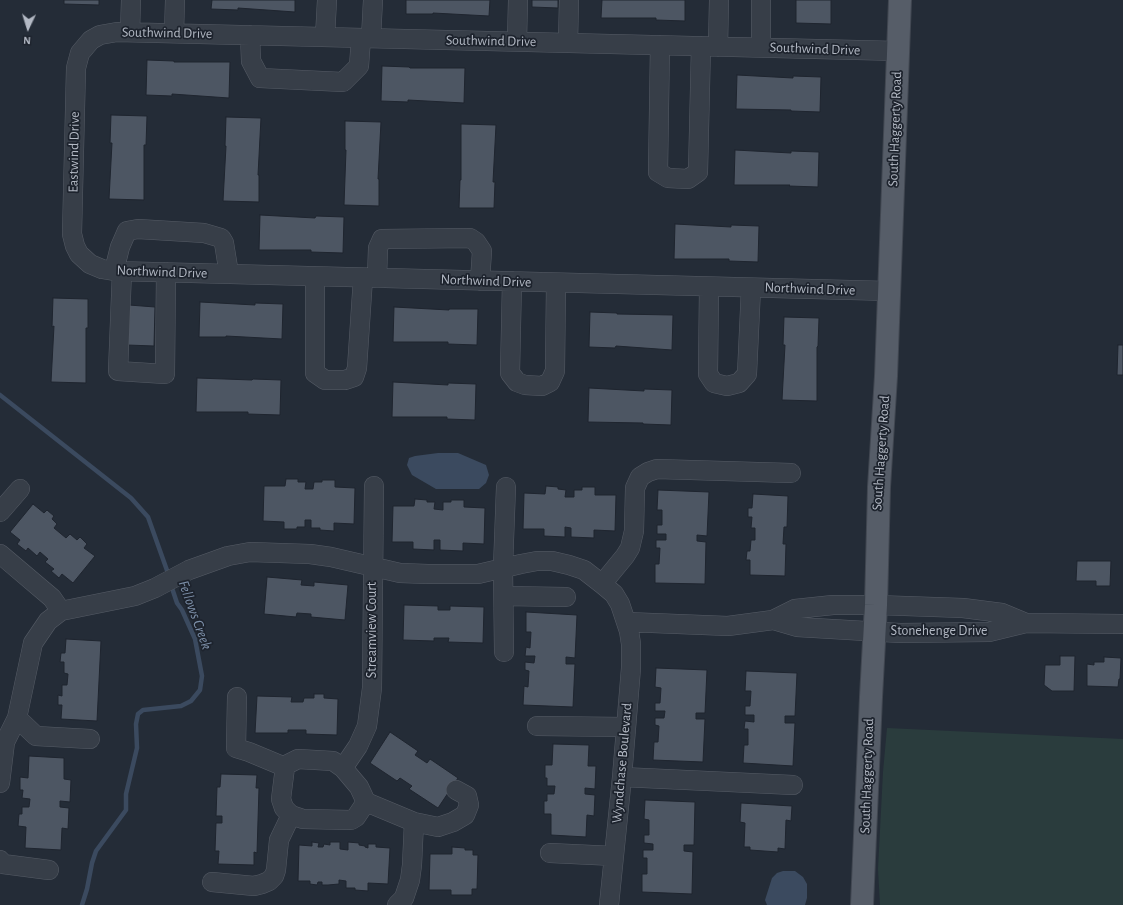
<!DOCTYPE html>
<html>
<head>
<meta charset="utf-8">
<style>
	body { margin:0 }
	#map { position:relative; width:1123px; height:905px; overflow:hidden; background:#242c37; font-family:"Alegreya Sans",sans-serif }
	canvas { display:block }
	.north { position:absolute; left:8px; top:8px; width:40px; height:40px; -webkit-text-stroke:3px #1d232d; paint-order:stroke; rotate:184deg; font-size:11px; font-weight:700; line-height:16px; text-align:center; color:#b3b9c4 }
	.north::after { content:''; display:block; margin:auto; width:14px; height:18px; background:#b3b9c4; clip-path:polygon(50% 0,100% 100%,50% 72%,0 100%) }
</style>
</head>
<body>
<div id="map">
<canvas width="1123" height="905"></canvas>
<div class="north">N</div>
</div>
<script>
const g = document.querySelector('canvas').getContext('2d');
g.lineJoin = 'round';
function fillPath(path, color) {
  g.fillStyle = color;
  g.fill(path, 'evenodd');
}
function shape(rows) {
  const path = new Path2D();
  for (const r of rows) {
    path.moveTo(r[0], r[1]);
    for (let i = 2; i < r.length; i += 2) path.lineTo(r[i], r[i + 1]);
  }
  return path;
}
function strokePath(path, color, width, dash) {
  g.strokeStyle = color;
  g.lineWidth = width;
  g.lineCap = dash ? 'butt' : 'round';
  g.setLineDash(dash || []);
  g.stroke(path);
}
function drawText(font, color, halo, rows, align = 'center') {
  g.font = font + ' "Alegreya Sans",sans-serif';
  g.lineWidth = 3.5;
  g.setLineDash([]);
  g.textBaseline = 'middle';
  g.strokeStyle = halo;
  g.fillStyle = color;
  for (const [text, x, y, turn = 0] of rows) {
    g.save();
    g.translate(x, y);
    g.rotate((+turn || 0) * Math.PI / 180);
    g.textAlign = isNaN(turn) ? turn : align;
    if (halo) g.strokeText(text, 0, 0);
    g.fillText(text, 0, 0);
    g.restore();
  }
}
fillPath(shape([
	[887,728,1123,739,1123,905,880,905,878,869,883,772]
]), '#2a3c3d');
fillPath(shape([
	[438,453,458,453,486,465,489,475,486,483,479,489,436,489,412,475,407,465,409,458,415,456],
	[783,871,795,871,803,877,807,884,807,898,805,905,767,905,765,900,772,878,777,873]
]), '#3b4a5f');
strokePath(shape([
	[0,395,131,498,148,517,169,576],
	[82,905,87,889,92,863,96,851,126,810,126,794,137,748,136,724,138,714,143,710,181,706,191,701,200,690,202,676,195,639,182,610,177,603,171,585]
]), '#3b4a5f', 4.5);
const building = shape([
	[64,0,99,0,99,5,64,4,64,0],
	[212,0,295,0,295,12,238,8,238,10,211,9,212,0],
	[406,0,490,0,489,16,433,13,433,14,406,14,406,0],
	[532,0,558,0,558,8,532,7,532,0],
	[602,0,685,0,685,21,656,20,656,18,601,18,602,0],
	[796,0,831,0,831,24,796,23,796,0],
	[147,60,174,61,174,62,230,62,229,98,172,94,172,96,146,95,147,60],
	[382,66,409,67,410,68,465,68,464,103,408,100,408,102,381,101,382,66],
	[737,75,793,78,793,76,821,77,820,112,791,111,791,110,736,109,737,75],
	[111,115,147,116,146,145,144,145,144,200,109,199,112,143,110,143,111,115],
	[226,117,261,118,258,175,259,175,259,202,223,201,226,146,225,146,226,117],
	[345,121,381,122,378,179,379,179,379,206,344,205,346,150,345,150,345,121],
	[461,124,496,125,493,182,495,182,494,208,459,208,460,180,461,180,461,124],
	[735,150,791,153,791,151,819,152,818,187,789,186,790,185,734,185,735,150],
	[260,215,315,218,316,216,344,217,343,253,311,252,311,250,259,250,260,215],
	[675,224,731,227,731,225,759,226,758,262,729,261,729,259,674,259,675,224],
	[53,298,88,299,88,328,86,328,86,383,51,382,54,326,52,327,53,298],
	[200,302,255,305,255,303,283,304,282,339,226,336,226,337,199,337,200,302],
	[129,305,155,307,154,346,127,345,129,305],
	[394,307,449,310,449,309,478,309,477,345,448,344,448,342,393,342,394,307],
	[590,312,617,313,617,314,673,315,672,350,616,346,615,348,589,347,590,312],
	[784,317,819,318,818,346,817,347,817,401,782,400,785,345,783,345,784,317],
	[1118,345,1123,345,1123,375,1117,375,1118,345],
	[197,378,252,380,253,379,281,380,280,415,248,414,248,412,196,412,197,378],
	[393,382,448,385,448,383,476,384,475,420,447,419,447,417,392,417,393,382],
	[589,388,644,391,644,389,672,390,671,425,643,424,643,423,588,422,589,388],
	[286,479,298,479,298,482,306,482,305,489,313,489,314,482,322,482,322,480,335,480,335,487,355,488,354,524,334,523,334,531,320,530,320,528,311,528,311,520,305,520,305,527,297,527,297,529,284,529,284,522,263,521,264,486,285,486,286,479],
	[546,486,558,487,558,489,566,490,565,497,574,497,574,490,582,490,582,487,595,487,595,495,616,495,615,531,594,530,594,538,571,537,571,528,565,527,565,537,544,536,544,529,523,529,524,493,545,494,546,486],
	[658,490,709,492,707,536,697,535,697,541,706,542,705,584,655,583,655,564,659,564,660,548,656,548,656,540,666,540,666,534,657,534,657,525,662,525,662,510,657,510,658,490],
	[753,494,788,496,787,527,784,527,783,544,786,544,785,576,750,575,750,560,746,560,747,551,750,551,751,540,755,540,755,528,751,528,752,517,748,517,748,508,752,508,753,494],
	[415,499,427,500,427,502,435,502,434,509,443,510,443,502,451,502,451,500,464,500,464,507,485,508,484,544,463,543,463,551,440,550,440,540,434,540,434,550,413,549,413,542,392,542,393,506,414,506,415,499],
	[33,504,44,513,47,510,54,516,52,519,57,524,54,528,66,538,70,534,77,540,80,537,87,544,84,548,95,556,73,583,62,574,59,578,51,571,54,569,45,562,48,559,40,552,37,556,28,548,26,551,17,544,20,540,10,532,33,504],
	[1077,561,1111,561,1110,586,1096,586,1096,581,1076,581,1077,561],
	[267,577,302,580,301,585,314,586,314,582,348,585,345,620,311,617,311,614,297,613,296,617,264,614,267,577],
	[404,605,438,606,438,610,450,610,450,606,484,607,483,643,448,642,449,638,434,638,434,641,403,640,404,605],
	[526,612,577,615,575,658,566,657,566,664,575,664,573,707,523,705,524,686,528,687,529,671,525,670,525,662,534,663,535,656,525,656,526,647,530,648,531,632,526,632,526,612],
	[66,639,101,641,97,721,61,719,62,705,58,705,58,695,62,696,62,685,67,685,68,674,64,673,64,662,60,662,61,653,65,653,66,639],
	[1060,656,1075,656,1074,691,1052,691,1044,685,1045,665,1060,665,1060,656],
	[1104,657,1121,658,1120,679,1119,679,1118,687,1087,686,1087,664,1094,665,1094,662,1104,662,1104,657],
	[656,668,707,670,705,713,696,713,696,719,705,719,703,762,653,760,654,742,658,742,659,726,655,725,655,718,664,718,665,711,655,711,655,703,660,703,661,688,655,687,656,668],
	[746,671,797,673,795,716,785,716,785,723,795,723,793,766,743,763,744,745,748,745,748,729,744,729,745,721,754,722,754,715,745,715,745,706,750,706,751,691,745,691,746,671],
	[314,694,324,694,324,698,338,699,337,735,306,734,306,730,288,730,288,733,255,733,257,696,292,697,291,702,303,702,304,698,314,698,314,694],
	[390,732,418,751,415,755,427,763,430,759,458,778,438,808,409,789,412,786,400,778,397,781,370,763,390,732],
	[553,744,589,745,588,766,596,766,595,789,585,788,585,794,595,795,594,816,587,815,586,837,551,835,551,814,544,814,544,801,547,801,547,794,554,794,555,786,547,786,547,778,545,778,545,765,552,765,553,744],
	[29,756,64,758,64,779,71,780,70,802,60,801,60,807,69,808,68,829,62,828,61,850,25,848,26,827,18,826,19,814,22,814,22,807,29,807,30,799,22,798,23,790,20,790,20,777,28,778,29,756],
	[221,774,257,775,256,788,259,788,257,853,254,852,254,865,218,864,219,851,215,851,216,823,222,823,222,816,216,816,217,787,220,787,221,774],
	[645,800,695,802,694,845,684,845,684,851,693,852,692,894,642,892,642,874,647,874,647,858,643,858,643,850,653,850,653,844,644,843,644,835,649,835,649,820,644,819,645,800],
	[741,803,792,806,791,821,786,820,785,849,778,848,778,852,750,850,750,847,744,847,745,823,740,822,741,803],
	[312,842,319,843,318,847,323,847,324,844,330,845,330,842,340,842,340,849,348,850,348,842,359,843,359,845,365,846,365,847,368,848,368,844,376,844,376,847,390,848,388,884,368,883,368,891,355,890,355,888,346,888,346,881,339,880,339,884,328,885,322,885,322,882,318,882,317,885,310,884,310,881,298,881,299,845,312,846,312,842],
	[452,847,465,848,465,850,473,850,473,855,478,855,477,889,472,889,472,895,451,895,451,890,429,890,430,854,452,854,452,847]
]);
fillPath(building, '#4d5663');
strokePath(building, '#1f252f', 1);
const minor = shape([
	[761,0,761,47],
	[130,32,131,0],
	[174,33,175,0],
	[250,35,251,61,260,78,343,82,359,66,361,38],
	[325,37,327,0],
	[371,38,373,0],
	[517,41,518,0],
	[568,43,569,0],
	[660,45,658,172,668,178,688,179,698,172,701,46],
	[718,47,719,0],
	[114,271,120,247,127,231,138,229,204,233,221,238,224,243,229,274],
	[122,271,118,371,165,374,166,272],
	[315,276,315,373,325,380,345,380,354,377,357,368,363,278],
	[377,278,378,248,382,239,470,238,476,242,482,251,480,281],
	[512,281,510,373,517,382,525,385,542,386,550,382,555,371,556,283],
	[709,287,708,374,714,383,727,386,739,383,747,374,751,288],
	[889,291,114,271,102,269,90,264,79,254,75,246,72,234,76,68,80,53,91,40,100,35,117,32,898,51],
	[374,486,372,688,367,726,358,746,343,768,333,761,298,759,288,764,285,767,281,799,284,808,291,815,303,819,351,820,356,817,366,802,414,822,412,865,410,880,404,898,397,905],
	[0,512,20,489],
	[0,554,52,598,61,611],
	[602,584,625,556,630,548,634,531,635,488,640,477,648,472,657,469,791,473],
	[504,596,566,597],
	[773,620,797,627,900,633,989,632,1026,623,1123,624],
	[627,622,728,626,773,620,795,609,833,605,876,605,963,608,1002,613,1026,623],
	[504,652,503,567,506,487],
	[237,697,236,748,249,752,285,767],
	[17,718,36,736,90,739],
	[537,726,626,727],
	[343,768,359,787,366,802],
	[622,777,793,785],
	[0,783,5,742,17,718,33,643,48,621,61,611,135,596,155,588,189,570,228,556,250,552,310,554,331,557,400,573,428,574,478,574,521,564,537,561,552,561,569,565,584,570,602,584,614,594,620,604,629,631,631,644,631,668,622,777,609,905],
	[414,822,438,827,453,822,465,815,469,805,467,796,456,790],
	[550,853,614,856],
	[0,860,3,864,49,870],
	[212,882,254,886,262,884,269,881,274,876,276,870,279,840,291,815]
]);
const major = shape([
	[862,905,871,697,876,605,879,487,886,376,900,0]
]);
strokePath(minor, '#565c66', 20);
strokePath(major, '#414751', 24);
strokePath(minor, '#373e48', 19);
strokePath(major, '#565d68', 22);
drawText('14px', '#b3b9c4', '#1d232d', [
	["Southwind Drive",167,33,1],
	["Southwind Drive",491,41,1],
	["Southwind Drive",815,49,2],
	["South Haggerty Road",895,129,-88],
	["Eastwind Drive",74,152,-89],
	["Northwind Drive",162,272,2],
	["Northwind Drive",486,281,2],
	["Northwind Drive",810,289,2],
	["South Haggerty Road",881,453,-86],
	["Streamview Court",372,630,-90],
	["Stonehenge Drive",939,631],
	["Wyndchase Boulevard",622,763,-85],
	["South Haggerty Road",867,776,-88]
]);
drawText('italic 15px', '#7d90a9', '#1d232d', [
	["Fellows Creek",195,615,70]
]);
</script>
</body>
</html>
